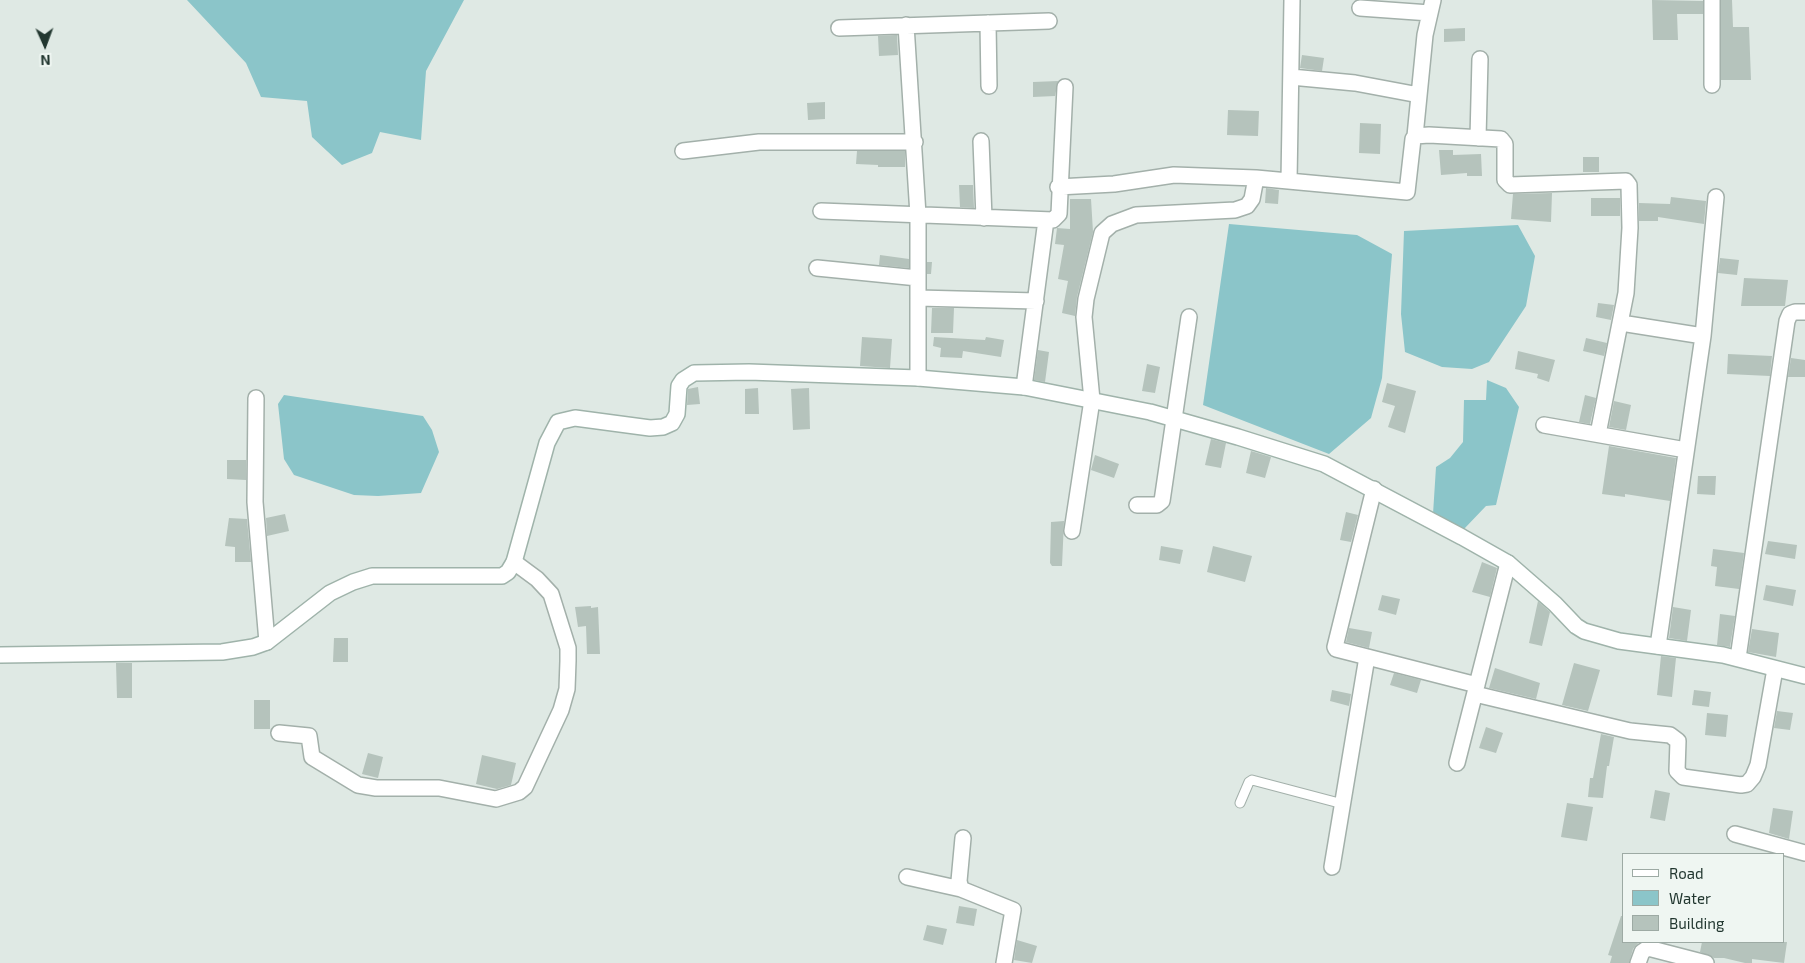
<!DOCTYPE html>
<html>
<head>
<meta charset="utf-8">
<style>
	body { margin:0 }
	#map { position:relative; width:1805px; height:963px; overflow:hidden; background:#dfe9e4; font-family:"Exo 2",sans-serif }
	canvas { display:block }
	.legend { position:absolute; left:1622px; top:853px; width:162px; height:90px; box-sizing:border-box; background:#eff6f2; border:1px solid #9daaa4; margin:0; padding:6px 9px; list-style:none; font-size:15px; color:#223730 }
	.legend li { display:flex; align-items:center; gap:10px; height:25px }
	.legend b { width:25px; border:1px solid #9daaa4 }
	.north { position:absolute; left:20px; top:20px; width:50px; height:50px; -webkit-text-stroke:4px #eff6f2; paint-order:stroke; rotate:178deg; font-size:14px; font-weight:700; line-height:20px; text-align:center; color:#223730 }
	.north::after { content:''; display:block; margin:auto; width:18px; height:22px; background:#223730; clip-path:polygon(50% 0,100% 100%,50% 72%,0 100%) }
</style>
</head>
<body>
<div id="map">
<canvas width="1805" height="963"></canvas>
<ul class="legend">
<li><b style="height:6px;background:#fff"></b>Road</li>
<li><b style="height:14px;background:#8bc5c9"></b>Water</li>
<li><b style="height:14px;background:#b5c3bc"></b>Building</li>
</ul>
<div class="north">N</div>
</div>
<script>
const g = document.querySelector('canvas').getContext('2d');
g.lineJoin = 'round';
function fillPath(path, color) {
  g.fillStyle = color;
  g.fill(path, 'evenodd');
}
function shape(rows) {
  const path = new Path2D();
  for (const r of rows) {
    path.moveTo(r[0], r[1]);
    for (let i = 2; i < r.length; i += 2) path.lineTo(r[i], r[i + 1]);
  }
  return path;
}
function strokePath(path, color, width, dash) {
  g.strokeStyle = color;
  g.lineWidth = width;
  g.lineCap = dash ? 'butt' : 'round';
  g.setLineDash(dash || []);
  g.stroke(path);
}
fillPath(shape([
	[187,0,464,0,426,71,421,140,380,132,372,153,342,165,312,137,307,101,261,97,246,63],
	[1229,224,1357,235,1392,254,1382,378,1371,418,1329,454,1203,405],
	[1518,225,1535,256,1526,306,1489,362,1472,369,1442,367,1405,352,1401,314,1404,231],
	[1487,380,1506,388,1519,407,1496,505,1486,506,1464,529,1433,514,1436,467,1450,458,1463,442,1464,400,1486,400],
	[284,395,423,416,432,430,439,452,421,493,378,496,354,495,294,475,284,459,278,404]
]), '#8bc5c9');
fillPath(shape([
	[1652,0,1703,1,1703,14,1677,14,1678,40,1653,40],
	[1721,0,1732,0,1733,27,1749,27,1751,80,1721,80],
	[1465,28,1465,41,1444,42,1444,29],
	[897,35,898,55,879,56,878,36],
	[1302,55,1324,58,1322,71,1300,68],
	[1058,81,1055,96,1033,97,1033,82],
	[825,102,825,119,808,120,807,103],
	[1228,110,1259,111,1258,136,1227,135],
	[1360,123,1381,124,1380,154,1359,153],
	[1439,150,1453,150,1453,155,1481,154,1482,176,1467,176,1467,173,1441,175],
	[857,151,905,151,905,167,878,167,878,165,856,164],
	[1583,157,1599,157,1599,172,1583,172],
	[959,185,973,185,974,208,960,207],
	[1266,188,1279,190,1278,204,1265,203],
	[1552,193,1551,222,1511,219,1513,194],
	[1671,197,1706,201,1704,224,1658,217,1658,221,1639,221,1639,203,1670,204],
	[1591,198,1620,198,1620,216,1591,216],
	[1070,199,1091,199,1093,232,1077,297,1075,316,1062,313,1068,281,1058,279,1064,245,1055,244,1057,228,1070,229],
	[880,255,909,259,909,268,879,265],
	[1720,258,1739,260,1737,275,1718,273],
	[927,262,932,262,931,274,927,274],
	[1744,278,1788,280,1785,306,1741,306],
	[1598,303,1614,305,1611,320,1596,317],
	[932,308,954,308,953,333,931,333],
	[862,337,892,339,890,368,860,366],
	[934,337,985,340,986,337,1004,340,1001,357,963,351,962,358,940,357,941,348,933,346],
	[1586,338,1607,343,1604,356,1583,351],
	[1038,350,1049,352,1045,382,1034,380],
	[1518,351,1555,360,1549,382,1537,378,1538,374,1515,369],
	[1728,354,1772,356,1770,376,1727,374],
	[1791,358,1805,360,1805,377,1788,377],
	[1147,364,1160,367,1155,393,1142,391],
	[1387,383,1416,391,1405,433,1388,427,1395,406,1382,402],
	[698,387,700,404,687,405,688,389],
	[758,388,759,414,745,414,745,389],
	[809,388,810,429,793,430,791,389],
	[1585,395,1596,398,1590,424,1579,422],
	[1614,401,1631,405,1626,430,1609,427],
	[1211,439,1226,443,1221,468,1205,465],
	[1609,446,1676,458,1670,501,1625,494,1625,497,1602,494],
	[1251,451,1271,457,1265,478,1246,473],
	[1095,455,1119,464,1114,478,1091,470],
	[227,460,246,460,246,480,227,479],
	[1698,476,1716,476,1715,495,1697,494],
	[1346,512,1358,515,1351,542,1340,540],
	[285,514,289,531,267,536,266,518],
	[229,518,247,519,251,562,235,562,235,547,225,546],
	[1064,521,1062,566,1052,566,1050,563,1051,522],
	[1768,541,1797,545,1795,559,1765,554],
	[1161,546,1183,550,1180,564,1159,560],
	[1213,546,1252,556,1245,582,1207,572],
	[1713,549,1744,553,1739,589,1715,586,1717,567,1711,566],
	[1482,562,1497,568,1490,597,1472,592],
	[1766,585,1796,590,1793,606,1763,600],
	[1382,595,1400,599,1396,615,1378,610],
	[1538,601,1550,612,1542,646,1529,643],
	[591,606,591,608,598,607,600,654,587,654,586,626,578,627,575,607],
	[1673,607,1691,610,1687,641,1669,638],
	[1720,614,1735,616,1730,647,1717,645],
	[1349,628,1372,632,1369,648,1346,642],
	[1752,629,1779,633,1776,657,1748,652],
	[334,638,348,638,348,662,333,662],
	[1661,656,1676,658,1672,697,1657,695],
	[116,663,132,663,132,698,117,698],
	[1574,663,1600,670,1588,711,1562,705],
	[1495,668,1540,683,1536,699,1489,688],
	[1394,673,1421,680,1417,693,1390,685],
	[1332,690,1351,694,1349,706,1330,701],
	[1694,690,1711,692,1709,707,1692,705],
	[254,700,270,700,270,729,254,729],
	[1777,711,1793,713,1790,730,1774,728],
	[1707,713,1728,715,1726,737,1705,735],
	[1486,727,1503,733,1496,753,1479,748],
	[1601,734,1614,737,1609,766,1607,766,1603,798,1588,797,1590,778,1593,778],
	[368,753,383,757,378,778,362,774],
	[482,755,516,763,511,785,497,789,476,784],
	[1655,790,1670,793,1665,821,1650,818],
	[1567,803,1593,807,1587,841,1561,837],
	[1773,808,1793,811,1789,839,1769,833],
	[959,906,977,909,974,926,956,923],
	[1621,916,1624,916,1624,942,1639,942,1633,949,1629,963,1610,963,1612,956,1608,955],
	[927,925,947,929,943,945,923,940],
	[1017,940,1037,946,1032,963,1014,960],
	[1702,942,1787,942,1784,963,1752,959,1752,963,1745,963,1724,958,1714,958,1700,952]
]), '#b5c3bc');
const lane = shape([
	[1240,803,1249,782,1252,780,1343,804]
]);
const street = shape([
	[1360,8,1430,13],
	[988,23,989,86],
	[906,25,918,215,918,378],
	[839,28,1049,21],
	[1291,77,1355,83,1419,95],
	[1712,85,1712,0],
	[1415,136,1425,35,1433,0],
	[1478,138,1480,59],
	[981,141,984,218],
	[683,151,759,142,915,142],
	[1289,181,1292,0],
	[1058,187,1114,184,1174,175,1256,178,1407,192,1413,139,1415,136,1429,135,1501,139,1505,144,1505,180,1510,185,1626,181,1629,185,1630,228,1626,293,1598,434],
	[821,211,1053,220,1059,214,1065,87],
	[817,268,918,278],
	[918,298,1036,301],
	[1621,323,1703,336],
	[1024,387,1046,220],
	[256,398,255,502,267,642],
	[1544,425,1686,450],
	[1374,489,1335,647,1336,649,1477,685],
	[1137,505,1157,505,1162,501,1189,317],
	[1072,531,1092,400,1084,317,1086,299,1102,233,1112,224,1136,215,1235,210,1247,206,1252,199,1256,178],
	[1658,646,1703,336,1716,197],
	[1738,658,1787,321,1790,314,1795,312,1805,312],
	[1475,694,1630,731,1670,735,1678,741,1677,771,1683,777,1741,785,1747,784,1753,777,1758,765,1775,669],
	[279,733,309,736,312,757,358,785,376,788,439,788,496,799,519,792,525,787,561,710,567,689,568,661,568,648,551,594,537,579,514,562],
	[1457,763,1508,563],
	[1735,834,1805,853],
	[963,838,959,881,961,889,1013,910,1004,963],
	[1332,867,1367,657],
	[907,877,961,889],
	[1638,963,1642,952,1648,948,1706,963]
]);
const secondary = shape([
	[0,655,222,652,253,647,267,642,330,593,353,582,372,576,502,576,508,572,514,562,547,443,558,422,575,418,650,428,663,427,672,423,677,414,679,386,683,380,694,373,749,372,918,378,1024,387,1150,412,1238,437,1324,464,1462,537,1508,563,1555,604,1576,626,1584,631,1619,641,1723,655,1805,676]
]);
strokePath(lane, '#a3b0aa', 11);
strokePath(street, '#a3b0aa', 18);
strokePath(secondary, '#9fb3aa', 18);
strokePath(lane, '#fff', 9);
strokePath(street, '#fff', 15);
strokePath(secondary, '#fff', 15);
</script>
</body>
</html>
